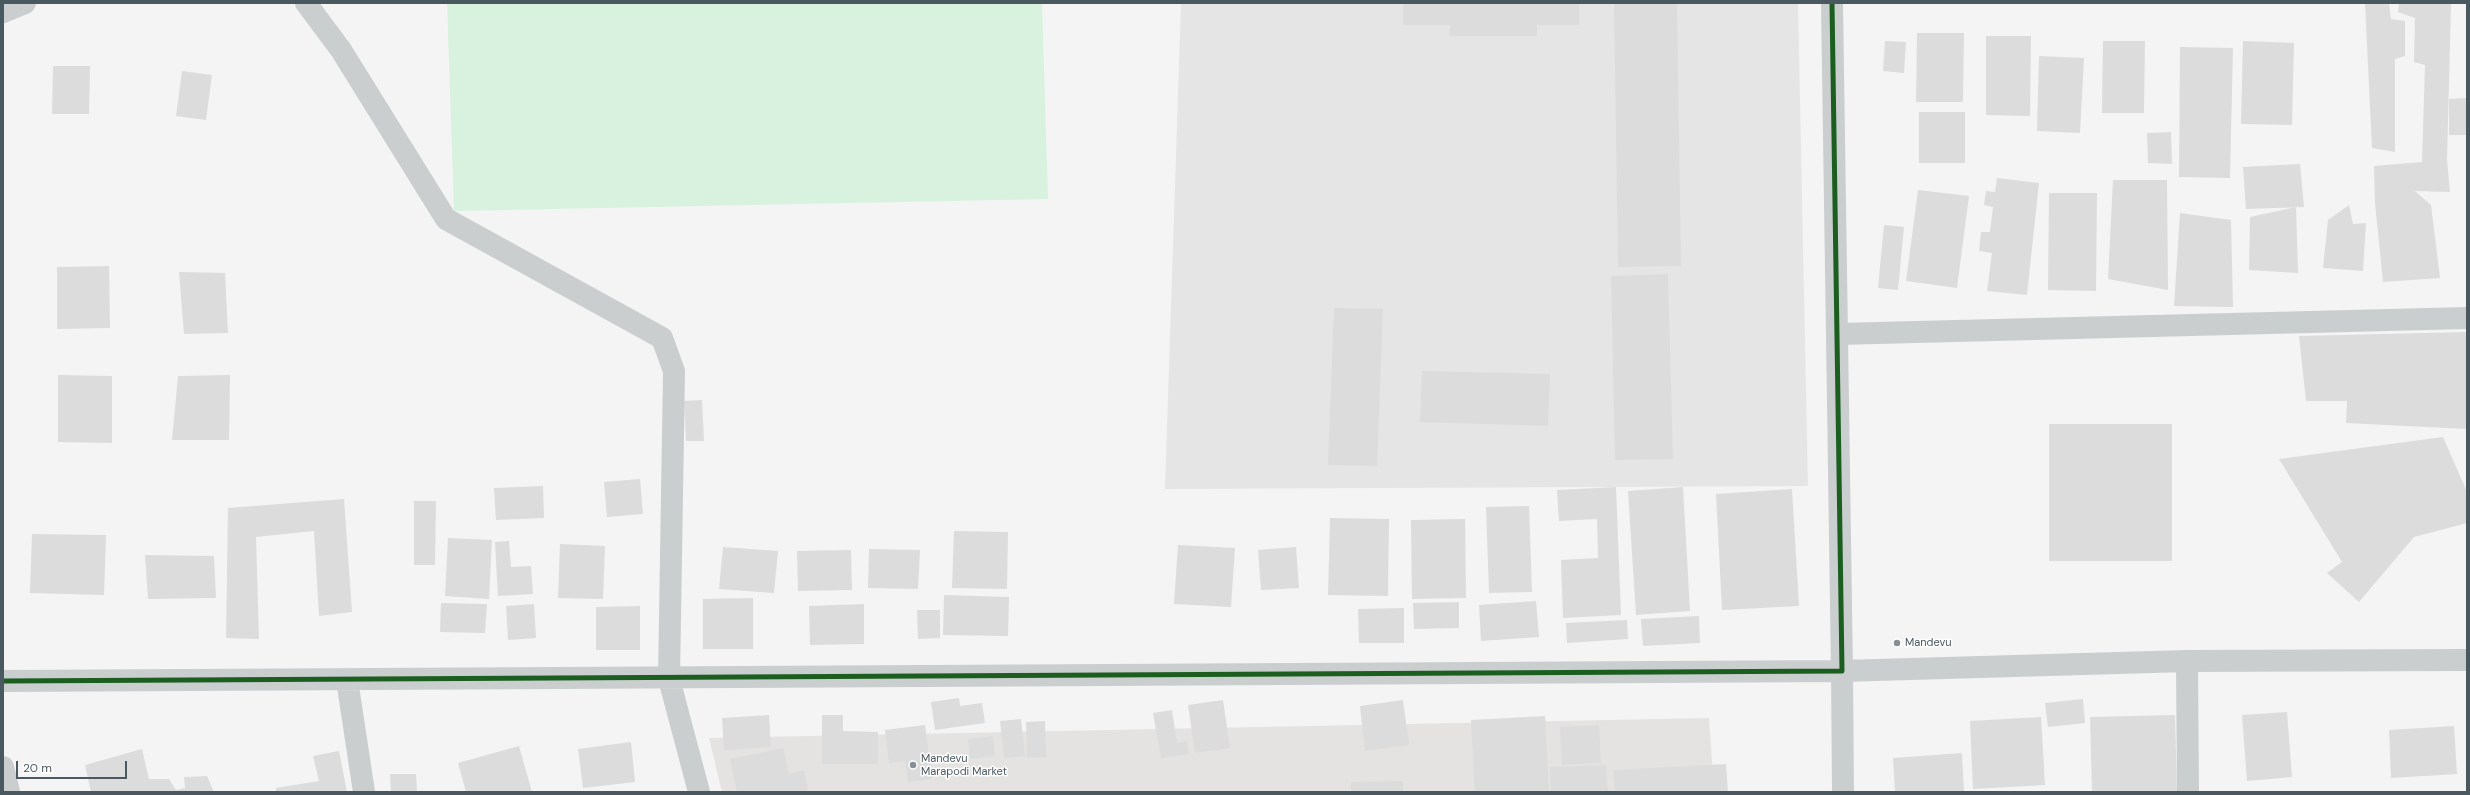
<!DOCTYPE html>
<html>
<head>
<meta charset="utf-8">
<style>
	body { margin:0 }
	#map { position:relative; width:2470px; height:795px; overflow:hidden; background:#f4f4f4; font-family:"DM Sans",sans-serif }
	canvas { display:block }
	.frame { position:absolute; inset:0; border:4px solid #4a5960; pointer-events:none }
	.scale { position:absolute; left:16px; top:761px; width:111px; height:18px; box-sizing:border-box; border:2px solid #4a5960; border-top:0; padding-left:5px; font-size:12px; line-height:14px; white-space:nowrap; color:#4a5960; -webkit-text-stroke:3px #fff; paint-order:stroke }
</style>
</head>
<body>
<div id="map">
<canvas width="2470" height="795"></canvas>
<div class="frame"></div>
<div class="scale">20 m</div>
</div>
<script>
const g = document.querySelector('canvas').getContext('2d');
g.lineJoin = 'round';
function fillPath(path, color) {
  g.fillStyle = color;
  g.fill(path, 'evenodd');
}
function shape(rows) {
  const path = new Path2D();
  for (const r of rows) {
    path.moveTo(r[0], r[1]);
    for (let i = 2; i < r.length; i += 2) path.lineTo(r[i], r[i + 1]);
  }
  return path;
}
function strokePath(path, color, width, dash) {
  g.strokeStyle = color;
  g.lineWidth = width;
  g.lineCap = dash ? 'butt' : 'round';
  g.setLineDash(dash || []);
  g.stroke(path);
}
function drawText(font, color, halo, rows, align = 'center') {
  g.font = font + ' "DM Sans",sans-serif';
  g.lineWidth = 3;
  g.setLineDash([]);
  g.textBaseline = 'middle';
  g.strokeStyle = halo;
  g.fillStyle = color;
  for (const [text, x, y, turn = 0] of rows) {
    g.save();
    g.translate(x, y);
    g.rotate((+turn || 0) * Math.PI / 180);
    g.textAlign = isNaN(turn) ? turn : align;
    if (halo) g.strokeText(text, 0, 0);
    g.fillText(text, 0, 0);
    g.restore();
  }
}
fillPath(shape([
	[1709,718,1714,792,722,792,709,738]
]), '#e5e3e1');
fillPath(shape([
	[1181,3,1798,3,1808,486,1165,489]
]), '#e6e5e6');
fillPath(shape([
	[447,3,1042,3,1048,199,454,211]
]), '#d8f2df');
fillPath(shape([
	[1403,3,1579,3,1579,25,1537,25,1537,36,1449,36,1450,25,1403,25],
	[1614,3,1677,3,1681,266,1618,267],
	[2365,3,2389,3,2391,19,2405,21,2405,56,2395,59,2395,152,2372,148],
	[2399,3,2451,3,2447,160,2450,192,2415,191,2431,205,2440,278,2383,282,2375,203,2374,166,2422,162,2425,65,2414,62,2415,18,2398,12],
	[1917,33,1964,33,1963,102,1916,102],
	[1986,36,2031,36,2030,116,1986,115],
	[1885,41,1906,42,1904,73,1883,71],
	[2103,41,2145,41,2144,113,2102,113],
	[2243,41,2294,43,2292,125,2241,124],
	[2180,47,2233,48,2230,178,2179,177],
	[2039,56,2084,58,2080,133,2037,131],
	[53,66,90,66,89,114,52,114],
	[182,71,212,75,206,120,176,116],
	[2467,98,2467,135,2449,135,2449,99],
	[1919,112,1965,112,1965,163,1919,163],
	[2171,132,2172,164,2148,163,2147,133],
	[2300,164,2304,207,2246,209,2243,167],
	[1997,178,2039,183,2027,295,1987,291,1992,253,1979,251,1981,232,1990,232,1993,207,1984,205,1986,191,1995,192],
	[2113,180,2167,180,2168,290,2108,279],
	[1918,190,1969,196,1957,288,1906,281],
	[2049,193,2097,193,2096,291,2048,290],
	[2349,205,2353,224,2366,223,2363,271,2323,268,2328,220],
	[2296,207,2298,273,2249,270,2250,217],
	[2180,213,2231,220,2233,307,2174,306],
	[1884,225,1904,227,1898,290,1878,288],
	[109,266,110,328,57,329,57,267],
	[179,272,225,273,228,333,184,334],
	[1668,274,1673,459,1615,460,1611,276],
	[1334,308,1383,309,1377,466,1328,465],
	[2467,332,2467,429,2346,423,2347,401,2306,401,2299,336],
	[1422,371,1550,374,1548,426,1420,422],
	[58,375,112,376,112,443,58,442],
	[230,375,229,440,172,440,178,376],
	[702,400,704,441,686,441,684,401],
	[2049,424,2172,424,2172,561,2049,561],
	[2443,437,2467,492,2467,523,2414,537,2359,602,2327,573,2342,562,2279,459],
	[640,479,643,514,607,517,604,482],
	[543,486,544,518,496,520,494,488],
	[1616,487,1621,615,1563,618,1561,560,1598,558,1597,519,1559,521,1557,490],
	[1683,487,1690,611,1636,615,1628,491],
	[1792,489,1799,606,1722,610,1716,494],
	[344,499,352,612,319,616,314,531,256,537,259,639,226,638,228,508],
	[414,501,436,501,435,565,414,565],
	[1529,506,1532,592,1489,593,1486,507],
	[1330,518,1389,519,1388,596,1328,595],
	[1465,519,1466,598,1412,599,1411,520],
	[954,531,1008,532,1007,589,952,588],
	[32,534,106,535,104,595,30,593],
	[448,538,492,540,489,599,445,596],
	[509,541,511,567,531,566,533,594,498,596,495,542],
	[560,544,605,546,603,599,558,598],
	[1178,545,1235,548,1231,607,1174,604],
	[723,547,778,551,774,593,719,589],
	[1296,547,1299,588,1261,590,1258,550],
	[869,549,920,550,918,589,868,588],
	[851,550,852,590,798,591,797,551],
	[145,555,214,556,216,598,148,599],
	[944,595,1009,597,1008,636,943,635],
	[753,598,753,649,703,649,703,599],
	[1536,601,1539,637,1481,641,1479,605],
	[1459,602,1459,628,1414,629,1413,603],
	[441,603,487,604,485,633,440,632],
	[534,604,536,638,508,640,506,606],
	[864,604,864,644,810,645,809,606],
	[640,606,640,650,596,650,596,607],
	[1404,608,1404,643,1359,643,1358,609],
	[917,610,940,610,940,638,918,639],
	[1699,616,1700,643,1643,646,1641,619],
	[1627,620,1628,639,1567,643,1566,623],
	[959,698,960,706,982,703,985,723,935,730,931,702],
	[2083,699,2085,723,2048,727,2045,703],
	[1223,700,1230,748,1195,753,1188,705],
	[1403,700,1409,745,1365,751,1360,706],
	[1172,710,1177,743,1187,741,1189,754,1161,758,1153,713],
	[2287,712,2292,777,2247,781,2242,715],
	[769,715,771,747,724,750,722,718],
	[822,715,843,715,843,731,878,732,878,764,822,764],
	[2175,715,2177,792,2092,792,2090,717],
	[1545,716,1549,792,1475,792,1471,720],
	[2041,717,2045,785,1973,789,1970,721],
	[1021,719,1025,756,1004,758,1000,721],
	[1045,721,1046,757,1027,758,1026,722],
	[925,725,932,779,908,782,905,761,889,763,885,730],
	[1599,725,1601,763,1562,765,1560,727],
	[2454,726,2457,774,2391,778,2389,730],
	[993,736,995,756,970,759,968,739],
	[631,742,635,782,583,788,578,749],
	[519,746,532,792,466,792,458,763],
	[783,748,789,774,804,770,808,792,737,792,730,759],
	[142,749,149,779,169,779,176,790,185,788,184,777,207,776,214,792,91,792,85,765],
	[339,751,347,792,276,792,276,788,319,781,313,756],
	[1962,753,1964,792,1895,792,1893,758],
	[1726,764,1728,792,1615,792,1613,770],
	[1606,765,1608,792,1551,792,1550,767],
	[390,774,416,774,417,792,391,792],
	[1403,781,1403,792,1351,792,1351,782]
]), '#dcdcdd');
strokePath(shape([
	[306,3,341,50,446,219,662,338,674,371,669,679,699,792],
	[3,12,25,3],
	[1838,334,2467,318],
	[2187,661,2188,792],
	[347,680,364,792],
	[3,681,1842,671,1832,3],
	[3,767,9,792],
	[1843,792,1842,671,2187,661,2467,660]
]), '#cbcecf', 22);
strokePath(shape([
	[3,681,1842,671,1832,3]
]), '#1b5e20', 5);
for (const [x, y, r, color] of [
	[1897,643,4,"#868f94"],
	[913,765,4,"#868f94"]
]) {
  const dot = new Path2D();
  dot.arc(x, y, r, 0, 2 * Math.PI);
  g.fillStyle = color;
  g.fill(dot);
  strokePath(dot, '#fff', 1.5);
}
drawText('11px', '#4a5960', '#fff', [
	["Mandevu",1905,643],
	["Mandevu",921,759],
	["Marapodi Market",921,772]
], 'left');
</script>
</body>
</html>
